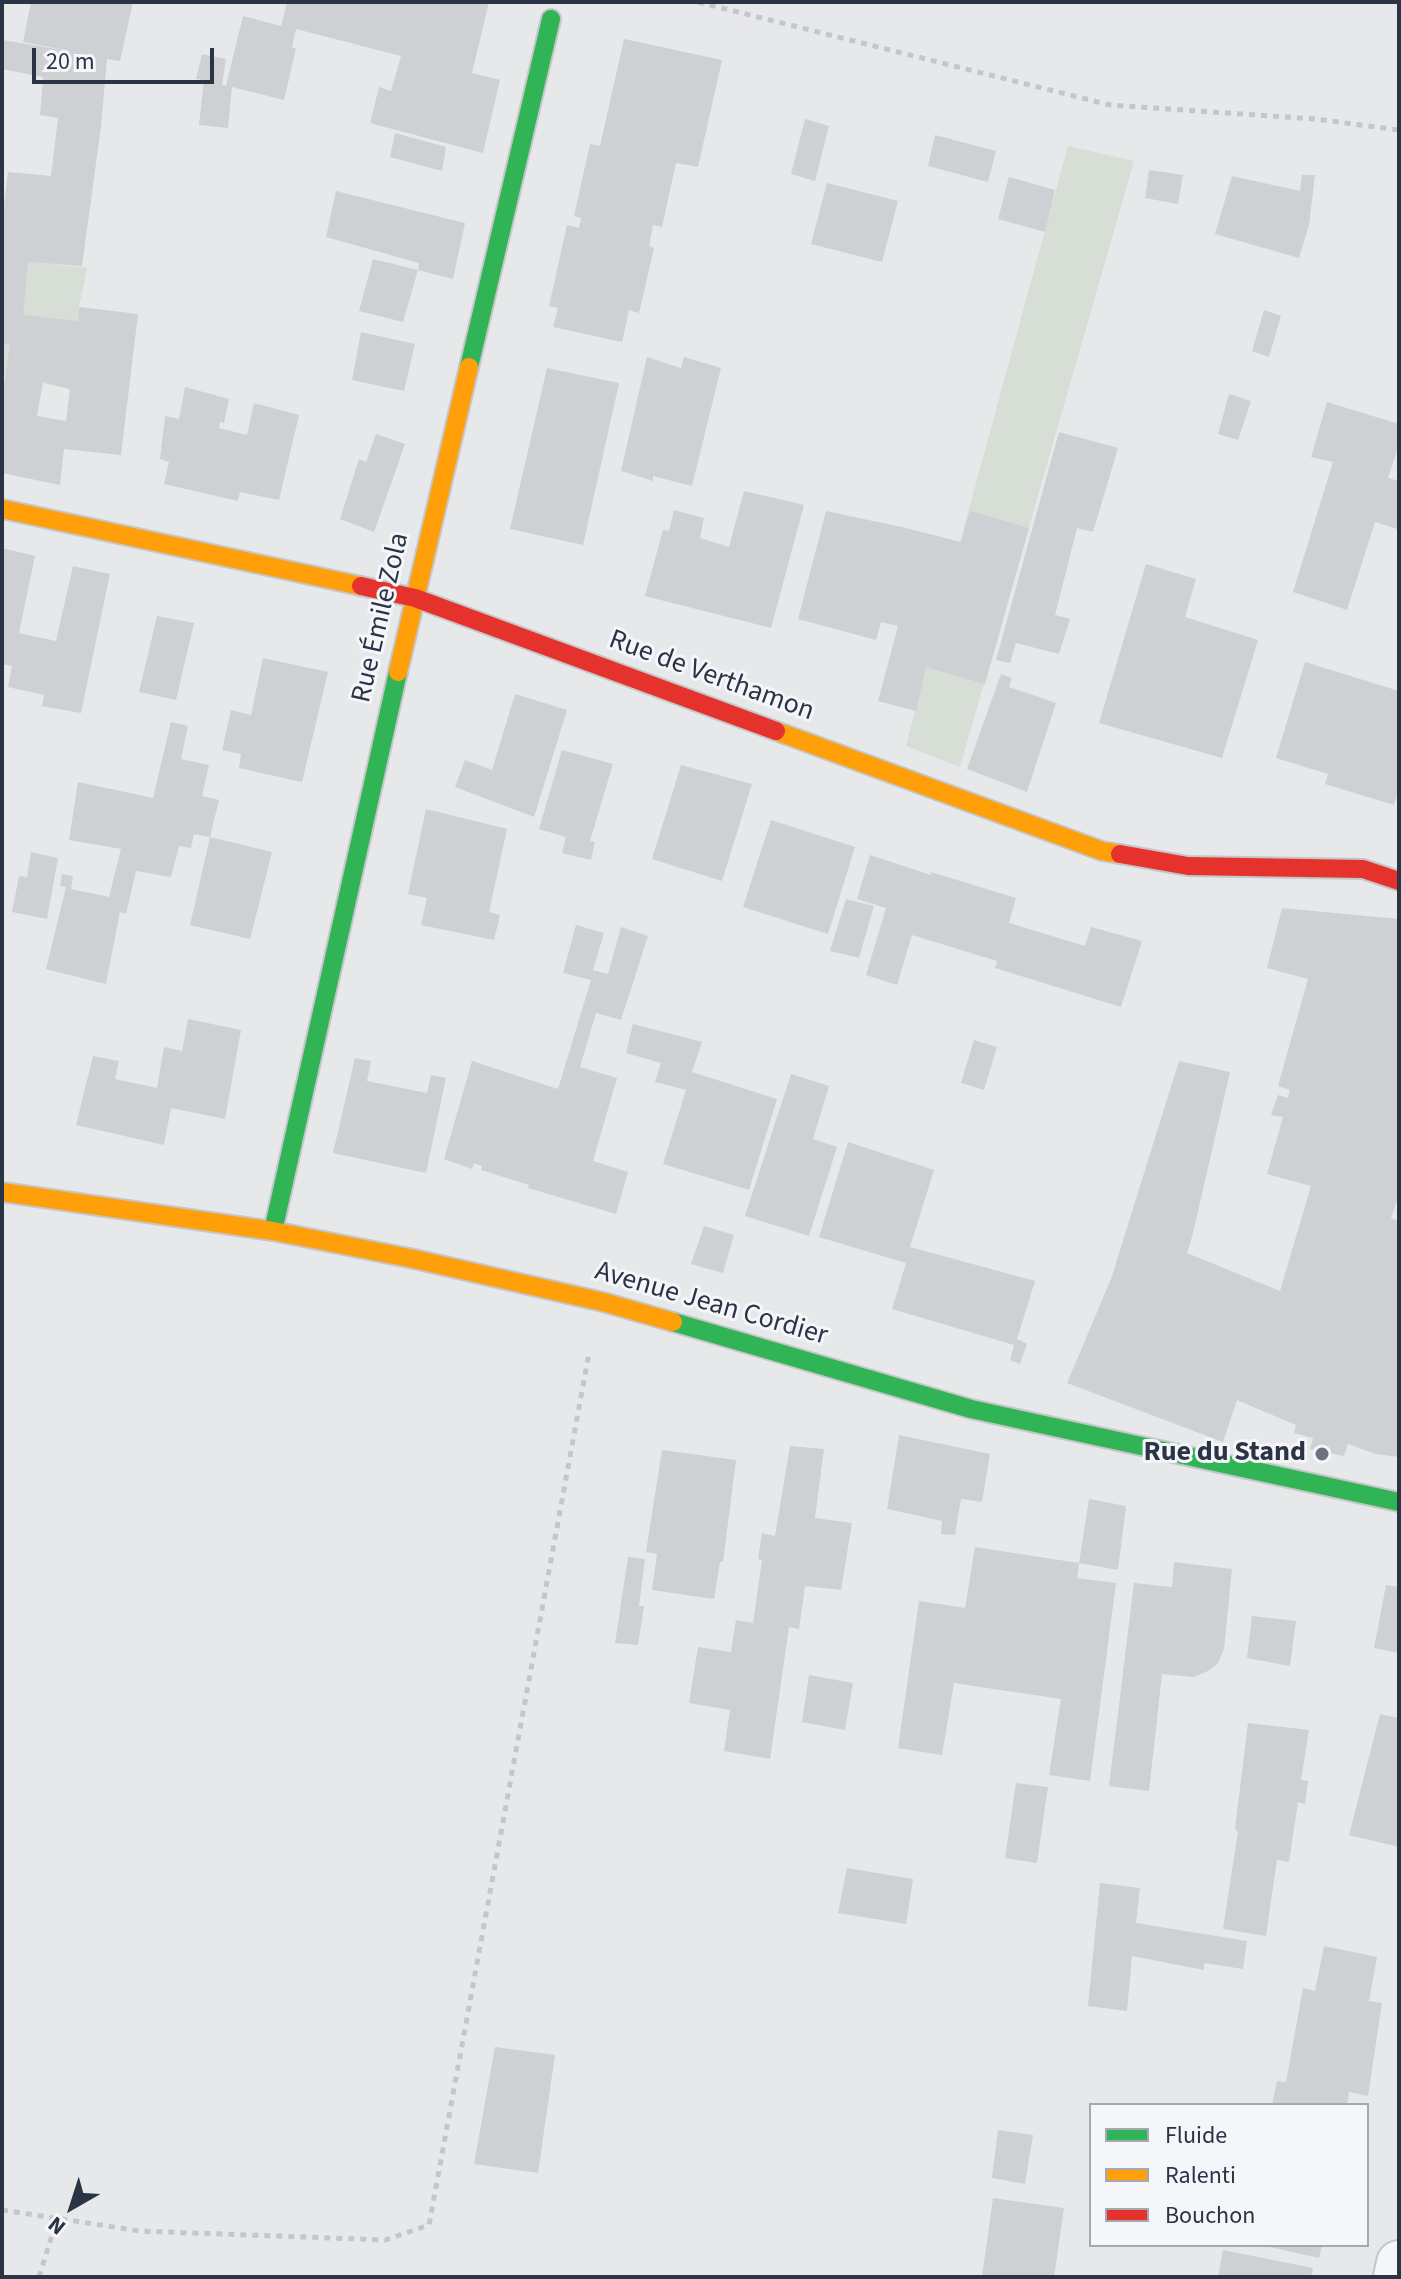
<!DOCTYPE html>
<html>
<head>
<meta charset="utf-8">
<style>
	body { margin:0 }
	#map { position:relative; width:1401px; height:2279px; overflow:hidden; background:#e6e8ea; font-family:"Source Sans 3",sans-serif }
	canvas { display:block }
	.frame { position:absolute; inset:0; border:4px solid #2b3445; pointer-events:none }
	.legend { position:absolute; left:1089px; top:2103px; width:280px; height:144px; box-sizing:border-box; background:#f4f6f9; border:2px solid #a4a8b1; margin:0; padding:10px 14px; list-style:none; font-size:24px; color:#2b3445 }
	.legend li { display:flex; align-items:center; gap:16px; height:40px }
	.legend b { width:40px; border:2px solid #a4a8b1 }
	.north { position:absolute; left:32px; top:2167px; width:80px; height:80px; -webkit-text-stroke:6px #f4f6f9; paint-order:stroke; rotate:219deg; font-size:22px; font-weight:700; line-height:32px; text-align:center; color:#2b3445 }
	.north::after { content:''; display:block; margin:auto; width:28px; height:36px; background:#2b3445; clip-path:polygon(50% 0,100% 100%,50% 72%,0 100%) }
	.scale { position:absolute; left:32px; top:48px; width:182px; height:36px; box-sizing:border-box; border:4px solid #2b3445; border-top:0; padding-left:10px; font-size:24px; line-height:28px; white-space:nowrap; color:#2b3445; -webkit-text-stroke:6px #f4f6f9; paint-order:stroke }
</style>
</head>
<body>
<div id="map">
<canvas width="1401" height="2279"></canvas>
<div class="frame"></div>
<ul class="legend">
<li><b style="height:10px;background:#30b455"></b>Fluide</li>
<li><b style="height:10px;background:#ff9f0a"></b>Ralenti</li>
<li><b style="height:10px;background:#e5322d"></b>Bouchon</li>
</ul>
<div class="north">N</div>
<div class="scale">20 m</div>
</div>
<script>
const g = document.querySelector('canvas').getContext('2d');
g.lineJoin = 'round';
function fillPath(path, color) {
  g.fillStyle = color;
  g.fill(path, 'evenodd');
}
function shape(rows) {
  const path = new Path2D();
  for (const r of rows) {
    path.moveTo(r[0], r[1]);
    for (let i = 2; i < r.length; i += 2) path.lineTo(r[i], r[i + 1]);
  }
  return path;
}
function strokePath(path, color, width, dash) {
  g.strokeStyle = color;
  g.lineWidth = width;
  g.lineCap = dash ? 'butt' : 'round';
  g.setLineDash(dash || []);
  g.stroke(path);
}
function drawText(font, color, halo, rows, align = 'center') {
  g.font = font + ' "Source Sans 3",sans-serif';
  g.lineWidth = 6;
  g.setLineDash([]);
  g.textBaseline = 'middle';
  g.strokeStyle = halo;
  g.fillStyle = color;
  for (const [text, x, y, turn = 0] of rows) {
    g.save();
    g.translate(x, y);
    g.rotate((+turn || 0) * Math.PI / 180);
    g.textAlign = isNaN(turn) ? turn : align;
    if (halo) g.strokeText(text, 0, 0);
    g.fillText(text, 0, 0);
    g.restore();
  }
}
fillPath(shape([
	[1068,146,1134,161,960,767,906,746,926,667],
	[2,259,87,268,79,307,70,389,2,374]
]), '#d6ded6');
fillPath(shape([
	[31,2,133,2,120,61,107,59,101,127,82,266,28,262,23,315,78,321,79,307,138,314,121,455,64,449,60,485,2,473,2,397,10,345,2,343,2,222,8,172,51,176,58,118,40,115,43,77,2,69,2,40,75,52,23,42],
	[43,382,70,389,66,421,37,416],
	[287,2,489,2,472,73,500,80,483,153,370,123,379,87,391,91,401,56,296,29,292,47,296,49,284,100,232,87,228,128,199,125,204,80,196,79,202,54,226,59,222,85,226,86,243,16,281,26],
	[624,39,722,60,698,167,676,163,662,227,653,225,649,246,654,248,639,313,629,310,622,342,553,327,558,308,549,306,567,225,579,228,581,218,574,216,590,144,600,146],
	[805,119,829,126,815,181,791,174],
	[395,133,446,147,442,171,390,157],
	[935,135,996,151,988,182,928,166],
	[1149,170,1183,175,1178,204,1145,198],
	[1302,175,1315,175,1309,225,1299,258,1215,234,1232,176,1300,191],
	[1009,177,1055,190,1045,232,998,219],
	[827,183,898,201,882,262,811,244],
	[336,191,465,223,453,279,418,270,419,263,326,237],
	[373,259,418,270,403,322,359,311],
	[1264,310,1281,316,1269,357,1252,351],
	[361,332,415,344,404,391,352,380],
	[647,357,681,368,684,357,721,368,692,486,653,476,653,481,621,471],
	[547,368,619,383,583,545,510,529],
	[185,387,229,399,224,423,220,422,219,428,247,435,254,403,299,415,279,500,240,492,238,501,164,484,169,462,160,459,165,416,179,419],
	[1229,394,1251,401,1238,440,1218,434],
	[1327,402,1399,424,1399,444,1388,478,1399,481,1399,523,1397,529,1375,522,1347,610,1293,592,1333,462,1311,457],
	[1059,432,1118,448,1093,532,1077,528,1055,615,1070,619,1059,654,1016,643,1010,663,996,660],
	[376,434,405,444,374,532,340,519,359,459,366,462],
	[744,491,804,505,771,628,645,596,663,530,669,531,674,510,704,518,700,538,729,547],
	[826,511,906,528,961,542,970,511,1029,528,985,684,926,667,916,711,878,701,898,626,881,622,876,640,798,619],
	[2,548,35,556,19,633,56,641,73,566,110,574,81,713,42,706,44,695,8,687,12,666,2,664],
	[1146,564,1196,579,1185,617,1258,640,1222,758,1099,723],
	[157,616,194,623,176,700,139,692],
	[263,658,328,672,302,782,239,768,241,754,222,750,231,710,251,715],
	[1305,662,1399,691,1399,789,1394,805,1325,784,1328,774,1276,758],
	[1001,674,1012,678,1009,687,1056,703,1027,792,967,769],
	[515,694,567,710,534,817,455,787,465,760,492,770],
	[171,722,188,726,181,759,209,765,202,796,219,800,210,837,194,834,191,848,179,846,171,877,136,871,126,914,120,912,106,984,46,969,66,887,60,886,62,874,73,876,71,889,109,897,121,849,69,840,78,782,153,798],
	[562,750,613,764,590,841,595,842,591,860,562,853,566,837,539,829],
	[681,765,752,784,722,881,652,859],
	[426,809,507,829,489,912,500,915,494,940,421,925,427,898,408,894],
	[771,820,855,847,828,934,743,907],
	[210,837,272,852,250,939,190,925],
	[31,852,58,858,47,919,12,912,19,876,27,877],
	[870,855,931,875,931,872,1016,898,1009,923,1085,946,1091,927,1142,941,1121,1007,995,968,997,961,912,935,897,985,866,975,886,908,857,899],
	[846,899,874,906,859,958,830,951],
	[1282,908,1399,919,1399,1195,1391,1218,1399,1221,1399,1457,1376,1454,1348,1444,1344,1456,1310,1449,1313,1438,1294,1433,1296,1425,1237,1400,1223,1442,1067,1383,1111,1279,1179,1061,1230,1072,1192,1237,1187,1253,1280,1291,1311,1186,1267,1174,1283,1117,1271,1115,1278,1095,1288,1098,1290,1090,1278,1086,1308,979,1267,968],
	[576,925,604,933,593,970,608,974,621,927,648,936,621,1020,596,1013,580,1067,617,1078,593,1161,628,1172,616,1214,528,1188,529,1185,481,1170,482,1166,474,1163,472,1169,444,1159,472,1061,558,1089,591,980,563,973],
	[188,1019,241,1030,225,1119,171,1108,164,1145,76,1125,93,1056,119,1061,115,1079,157,1088,164,1047,182,1051],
	[633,1024,702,1042,692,1072,777,1099,749,1190,663,1164,686,1090,655,1082,661,1063,626,1053],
	[974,1040,997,1047,984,1090,961,1083],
	[355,1058,371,1061,367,1081,427,1093,431,1075,446,1078,426,1173,333,1153],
	[791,1074,829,1086,813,1139,837,1147,809,1236,745,1216],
	[848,1142,934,1170,910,1247,1035,1281,1017,1339,1027,1344,1020,1364,1010,1360,1014,1345,892,1309,906,1263,819,1237],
	[704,1226,734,1235,723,1273,691,1264],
	[899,1435,990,1454,982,1502,961,1499,955,1535,941,1534,942,1521,887,1509],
	[790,1446,824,1449,815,1518,852,1523,841,1590,805,1586,799,1629,789,1627,770,1759,724,1751,730,1710,689,1703,698,1647,731,1652,736,1620,753,1623,762,1560,758,1559,762,1533,775,1536],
	[662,1450,736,1460,723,1562,720,1562,714,1599,652,1590,657,1554,646,1552],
	[1089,1499,1126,1506,1118,1570,1079,1563],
	[975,1547,1079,1563,1077,1578,1116,1583,1090,1781,1049,1775,1061,1699,954,1683,942,1755,898,1748,919,1601,965,1608],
	[628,1557,645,1559,639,1606,644,1606,638,1645,615,1643],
	[1174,1562,1232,1569,1224,1649,1218,1663,1208,1671,1194,1677,1162,1674,1149,1791,1109,1786,1134,1583,1172,1587],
	[1386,1585,1399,1587,1399,1653,1374,1648],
	[1252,1616,1296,1621,1290,1666,1247,1658],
	[809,1675,853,1683,845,1730,802,1722],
	[1380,1714,1399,1718,1399,1847,1349,1835],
	[1248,1723,1309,1730,1301,1780,1308,1781,1305,1804,1298,1802,1289,1862,1277,1860,1266,1936,1223,1929,1238,1832,1235,1829],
	[1016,1783,1048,1787,1037,1863,1005,1858],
	[847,1868,913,1879,906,1924,838,1913],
	[1100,1883,1140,1888,1136,1923,1247,1941,1243,1969,1204,1963,1204,1970,1132,1956,1127,2011,1088,2006],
	[1324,1946,1377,1957,1369,2001,1382,2003,1368,2096,1349,2092,1347,2105,1272,2105,1277,2081,1286,2082,1303,1988,1315,1991],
	[495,2047,555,2055,538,2173,474,2164],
	[998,2130,1033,2135,1025,2184,992,2178],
	[993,2198,1064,2208,1054,2277,982,2277],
	[1261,2245,1322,2245,1319,2258],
	[1223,2250,1313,2268,1311,2277,1218,2277]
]), '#ced0d3');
const street = shape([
	[1396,2277,1399,2263]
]);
const fast = shape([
	[469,367,551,19],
	[273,1231,398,672],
	[673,1322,971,1409,1399,1502]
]);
const slow = shape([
	[2,509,361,586],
	[398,672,469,367],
	[776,731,1102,851,1120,854],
	[2,1192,273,1231,414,1259,603,1302,673,1322]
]);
const jam = shape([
	[361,586,415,598,776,731],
	[1120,854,1188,866,1363,869,1399,881]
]);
strokePath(street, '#c4c6c8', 48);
strokePath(fast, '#c4c6c8', 22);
strokePath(slow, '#c4c6c8', 22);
strokePath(jam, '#c4c6c8', 22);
strokePath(shape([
	[698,2,1110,105,1315,119,1399,130],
	[2,2210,140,2231,385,2240,429,2225,589,1353],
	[39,2277,57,2219]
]), '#c5c6ca', 5, [6, 6]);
strokePath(street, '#f5f6f7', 44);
strokePath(fast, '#30b455', 18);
strokePath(slow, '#ff9f0a', 18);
strokePath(jam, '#e5322d', 18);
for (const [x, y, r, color] of [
	[1322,1454,8,"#6c737f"]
]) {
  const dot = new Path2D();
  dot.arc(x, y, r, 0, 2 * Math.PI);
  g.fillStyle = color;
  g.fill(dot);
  strokePath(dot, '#f4f6f9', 3);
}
drawText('28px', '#2b3445', '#f4f6f9', [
	["Rue Émile Zola",382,618,-77],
	["Rue de Verthamon",711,677,20],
	["Avenue Jean Cordier",711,1305,16]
]);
drawText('bold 28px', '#2b3445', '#f4f6f9', [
	["Rue du Stand",1306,1454]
], 'right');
</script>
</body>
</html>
